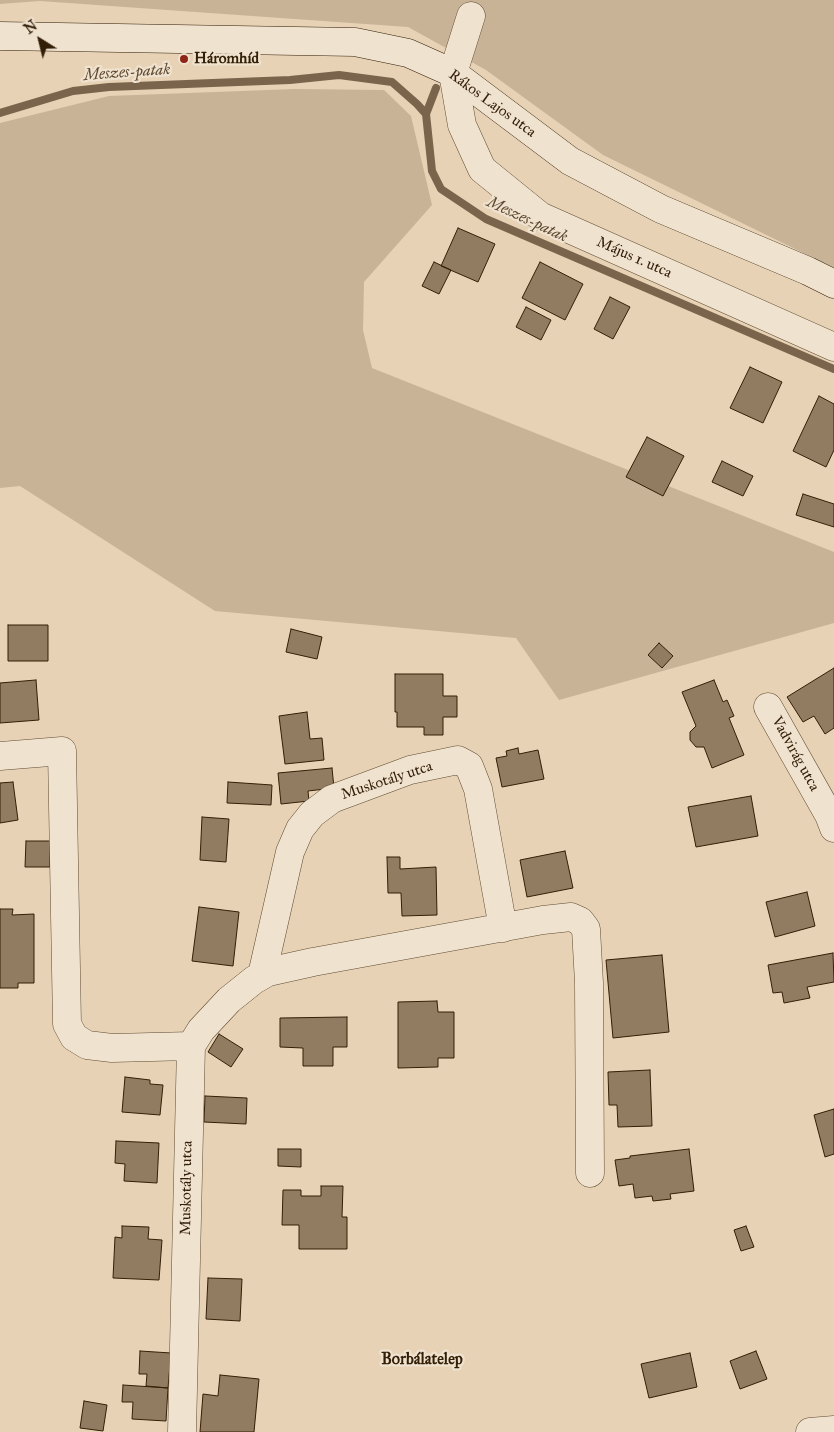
<!DOCTYPE html>
<html>
<head>
<meta charset="utf-8">
<style>
	body { margin:0 }
	#map { position:relative; width:834px; height:1432px; overflow:hidden; background:#e7d2b5; font-family:"IM FELL Great Primer",serif }
	canvas { display:block }
	.north { position:absolute; left:15px; top:15px; width:50px; height:50px; -webkit-text-stroke:4px #efe2cf; paint-order:stroke; rotate:324deg; font-size:14px; font-weight:700; line-height:20px; text-align:center; color:#331e07 }
	.north::after { content:''; display:block; margin:auto; width:18px; height:22px; background:#331e07; clip-path:polygon(50% 0,100% 100%,50% 72%,0 100%) }
</style>
</head>
<body>
<div id="map">
<canvas width="834" height="1432"></canvas>
<div class="north">N</div>
</div>
<script>
const g = document.querySelector('canvas').getContext('2d');
g.lineJoin = 'round';
function fillPath(path, color) {
  g.fillStyle = color;
  g.fill(path, 'evenodd');
}
function shape(rows) {
  const path = new Path2D();
  for (const r of rows) {
    path.moveTo(r[0], r[1]);
    for (let i = 2; i < r.length; i += 2) path.lineTo(r[i], r[i + 1]);
  }
  return path;
}
function strokePath(path, color, width, dash) {
  g.strokeStyle = color;
  g.lineWidth = width;
  g.lineCap = dash ? 'butt' : 'round';
  g.setLineDash(dash || []);
  g.stroke(path);
}
function drawText(font, color, halo, rows, align = 'center') {
  g.font = font + ' "IM FELL Great Primer",serif';
  g.lineWidth = 4.5;
  g.setLineDash([]);
  g.textBaseline = 'middle';
  g.strokeStyle = halo;
  g.fillStyle = color;
  for (const [text, x, y, turn = 0] of rows) {
    g.save();
    g.translate(x, y);
    g.rotate((+turn || 0) * Math.PI / 180);
    g.textAlign = isNaN(turn) ? turn : align;
    if (halo) g.strokeText(text, 0, 0);
    g.fillText(text, 0, 0);
    g.restore();
  }
}
fillPath(shape([
	[0,0,834,0,834,268,603,155,486,70,408,27,40,1,0,4],
	[294,89,384,90,411,116,432,205,364,282,363,330,372,368,834,552,834,623,559,700,516,638,215,611,20,486,0,488,0,123,109,96]
]), '#c8b397');
strokePath(shape([
	[0,113,73,91,109,87,290,80,339,75,392,82,417,104,426,114,432,171,441,189,486,219,834,369],
	[426,114,436,88]
]), '#7a654c', 8);
const building = shape([
	[458,228,495,244,478,282,441,266,458,228],
	[434,262,451,270,439,294,422,286,434,262],
	[540,262,583,284,565,320,522,298,540,262],
	[610,297,630,307,613,339,594,329,610,297],
	[526,307,551,320,541,340,516,327,526,307],
	[750,367,782,382,763,423,730,408,750,367],
	[819,396,834,404,834,450,826,467,793,451,819,396],
	[647,437,684,456,663,496,626,477,647,437],
	[722,461,753,476,743,496,712,482,722,461],
	[803,494,834,504,834,527,796,515,803,494],
	[8,625,48,625,48,661,8,661,8,625],
	[291,629,322,637,317,659,286,652,291,629],
	[659,643,673,656,662,668,648,655,659,643],
	[834,668,834,728,825,734,814,716,803,722,787,697,834,668],
	[395,674,443,674,443,696,457,696,457,717,443,717,443,735,424,735,424,727,397,727,397,712,395,712,395,674],
	[36,680,39,720,0,723,0,683,36,680],
	[714,680,723,702,727,700,734,716,729,718,744,755,712,768,704,747,696,747,690,740,690,732,696,726,682,692,714,680],
	[307,712,310,739,322,738,324,760,285,764,279,716,307,712],
	[518,748,519,754,538,750,544,779,502,787,496,758,507,756,506,751,518,748],
	[332,768,334,788,308,791,309,801,281,804,278,773,332,768],
	[13,782,18,820,0,823,0,783,13,782],
	[228,782,272,785,271,805,227,803,228,782],
	[751,796,758,836,696,847,688,807,751,796],
	[202,817,229,819,226,862,200,860,202,817],
	[26,841,50,841,50,867,25,867,26,841],
	[565,851,573,888,527,897,520,860,565,851],
	[387,857,400,857,400,869,436,867,437,915,402,916,401,893,388,893,387,857],
	[807,892,815,926,775,937,766,902,807,892],
	[199,907,239,912,233,966,192,961,199,907],
	[0,909,13,909,12,915,34,914,34,983,18,983,18,988,0,988,0,909],
	[833,953,834,982,807,987,810,998,784,1003,782,992,773,993,768,965,833,953],
	[662,955,669,1032,613,1038,606,960,662,955],
	[437,1001,438,1012,454,1012,454,1058,438,1058,438,1067,398,1068,398,1002,437,1001],
	[347,1017,347,1047,333,1047,333,1066,303,1066,303,1048,280,1047,280,1018,347,1017],
	[219,1034,243,1049,231,1067,208,1052,219,1034],
	[650,1070,652,1126,618,1127,617,1105,609,1105,608,1072,650,1070],
	[125,1077,150,1080,150,1084,163,1085,160,1115,122,1112,125,1077],
	[205,1096,247,1098,246,1124,204,1122,205,1096],
	[834,1109,834,1154,825,1157,814,1115,834,1109],
	[116,1141,159,1143,157,1183,124,1181,125,1164,115,1163,116,1141],
	[278,1149,301,1149,301,1167,278,1166,278,1149],
	[689,1149,694,1191,670,1194,671,1199,653,1201,652,1196,635,1198,633,1184,619,1186,615,1160,630,1158,630,1156,689,1149],
	[321,1186,343,1186,342,1217,347,1217,347,1249,299,1249,299,1225,282,1225,283,1190,301,1190,301,1196,321,1196,321,1186],
	[122,1226,149,1227,148,1239,162,1240,159,1280,113,1278,115,1237,122,1238,122,1226],
	[746,1226,754,1247,741,1251,734,1230,746,1226],
	[208,1278,242,1279,240,1321,206,1319,208,1278],
	[140,1351,171,1353,168,1388,146,1386,147,1374,139,1374,140,1351],
	[756,1351,767,1379,740,1389,730,1361,756,1351],
	[690,1353,697,1387,649,1398,641,1364,690,1353],
	[220,1375,259,1379,254,1432,200,1432,203,1394,218,1396,220,1375],
	[123,1385,168,1388,166,1421,132,1419,133,1402,122,1402,123,1385],
	[84,1401,107,1405,103,1431,80,1428,84,1401]
]);
fillPath(building, '#917c61');
strokePath(building, '#331e07', 1);
const street = shape([
	[471,16,453,73,462,125,482,169,540,216,834,347],
	[768,707,829,815,834,828],
	[0,756,62,751,67,1024,74,1037,87,1045,112,1048,191,1046],
	[262,975,290,852,300,829,312,814,332,799,410,770,458,760,469,766,478,789,503,928],
	[182,1432,191,1046,201,1030,229,1000,254,980,268,972,313,962,543,920,571,917,580,921,586,929,589,983,590,1173],
	[810,1432,834,1430]
]);
const secondary = shape([
	[0,36,355,42,408,53,453,73,570,161,661,209,808,271,834,284]
]);
strokePath(street, '#604b32', 29);
strokePath(secondary, '#331e07', 29);
strokePath(street, '#efe2cf', 28);
strokePath(secondary, '#efe2cf', 28);
for (const [x, y, r, color] of [
	[184,59,5,"#8f2418"]
]) {
  const dot = new Path2D();
  dot.arc(x, y, r, 0, 2 * Math.PI);
  g.fillStyle = color;
  g.fill(dot);
  strokePath(dot, '#efe2cf', 2);
}
drawText('bold 15px', '#331e07', '#efe2cf', [
	["Háromhíd",194,59]
], 'left');
drawText('15px', '#331e07', '#efe2cf', [
	["Rákos Lajos utca",492,104,36],
	["Május 1. utca",634,258,24],
	["Vadvirág utca",795,754,61],
	["Muskotály utca",387,781,-18],
	["Muskotály utca",187,1188,-89]
]);
drawText('italic 16px', '#5d482f', '#efe2cf', [
	["Meszes-patak",127,73,-4],
	["Meszes-patak",527,220,25]
]);
drawText('bold 16px', '#331e07', '#efe2cf', [
	["Borbálatelep",422,1360]
]);
</script>
</body>
</html>
